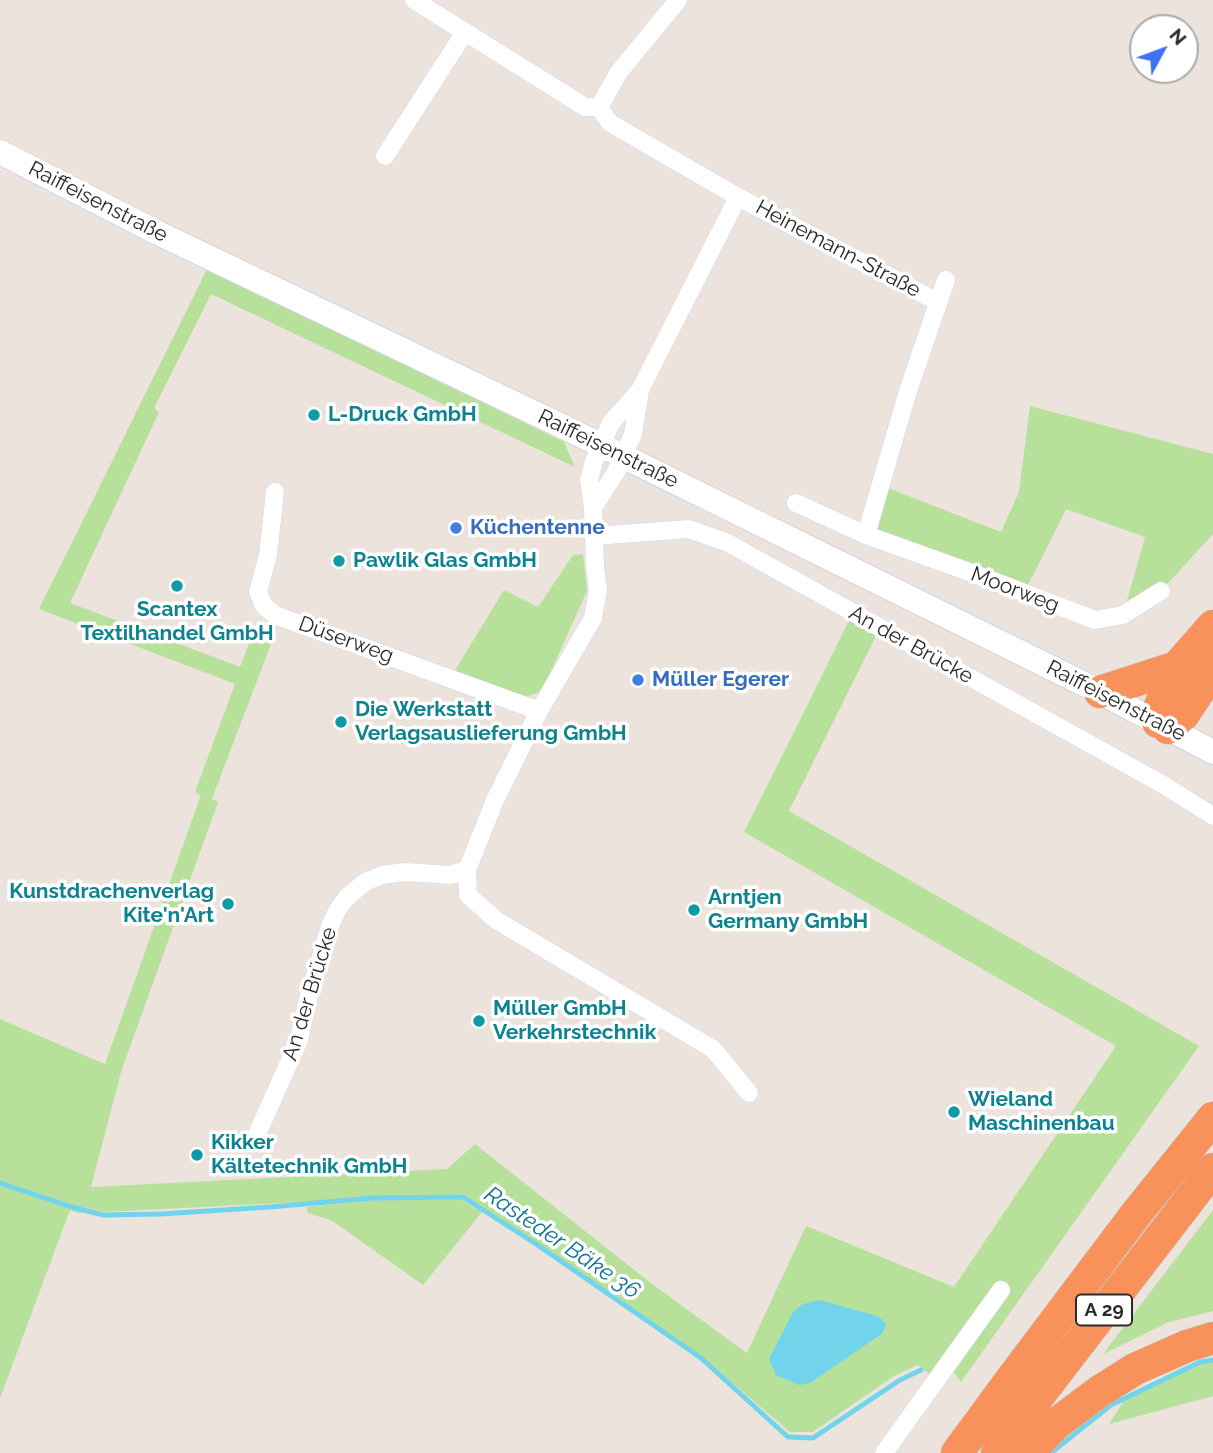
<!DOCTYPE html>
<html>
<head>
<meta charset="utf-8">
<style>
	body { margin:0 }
	#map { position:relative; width:1213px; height:1453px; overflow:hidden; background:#ebe3dc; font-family:Raleway,sans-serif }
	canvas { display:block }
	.north { position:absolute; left:1129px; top:14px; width:70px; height:70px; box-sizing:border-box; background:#fff; border:2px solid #aaa; border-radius:50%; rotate:49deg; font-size:19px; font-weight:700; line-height:28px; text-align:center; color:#2a2a2a }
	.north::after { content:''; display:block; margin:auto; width:24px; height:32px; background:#4170f3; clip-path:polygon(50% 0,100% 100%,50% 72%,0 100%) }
</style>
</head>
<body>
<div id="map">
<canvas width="1213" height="1453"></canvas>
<div class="north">N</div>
</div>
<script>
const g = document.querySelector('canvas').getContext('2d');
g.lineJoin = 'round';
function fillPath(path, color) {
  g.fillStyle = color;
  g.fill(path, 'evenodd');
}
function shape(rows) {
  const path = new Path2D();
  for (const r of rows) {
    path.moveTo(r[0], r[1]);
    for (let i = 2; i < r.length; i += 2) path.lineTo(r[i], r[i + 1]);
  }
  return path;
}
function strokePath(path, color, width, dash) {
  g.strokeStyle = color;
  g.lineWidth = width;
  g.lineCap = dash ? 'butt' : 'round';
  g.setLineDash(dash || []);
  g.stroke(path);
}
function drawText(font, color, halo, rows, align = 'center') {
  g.font = font + ' Raleway,sans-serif';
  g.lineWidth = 7;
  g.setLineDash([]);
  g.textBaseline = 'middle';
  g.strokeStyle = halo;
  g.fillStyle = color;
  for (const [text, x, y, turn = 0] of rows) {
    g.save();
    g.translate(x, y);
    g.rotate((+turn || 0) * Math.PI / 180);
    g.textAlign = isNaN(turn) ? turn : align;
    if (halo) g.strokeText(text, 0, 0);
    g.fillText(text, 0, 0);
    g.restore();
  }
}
fillPath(shape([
	[207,269,564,442,575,467,211,294,154,408,159,412,70,603,240,667,257,622,268,622,277,628,212,799,218,802,121,1072,91,1187,447,1169,475,1144,652,1284,747,1353,806,1226,954,1287,1116,1046,744,832,851,617,878,632,789,811,1199,1046,961,1382,944,1360,931,1375,918,1365,894,1376,813,1432,790,1432,702,1357,463,1194,103,1212,84,1207,81,1214,70,1210,0,1398,0,1019,105,1064,201,795,195,792,235,684,39,609],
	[1030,406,1213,454,1213,534,1161,591,1123,615,1145,537,1066,509,1024,593,866,535,880,485,1001,532,1019,492],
	[583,554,587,591,542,691,523,698,454,672,504,590,538,607,573,555],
	[372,1200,462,1200,482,1212,423,1285,331,1220,307,1213,307,1207],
	[1213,1210,1213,1311,1169,1322,1103,1354],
	[1213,1360,1213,1396,1109,1424,1125,1399,1200,1362]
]), '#b7e09a');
fillPath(shape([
	[820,1300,877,1316,886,1323,883,1333,810,1383,799,1385,776,1375,769,1359,793,1312,803,1304]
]), '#72d4ea');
strokePath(shape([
	[0,1183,72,1207,103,1215,161,1214,270,1207,373,1198,463,1197,536,1244,701,1358,788,1437,813,1438,900,1380,921,1370],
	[1052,1452,1111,1405,1200,1362,1213,1360]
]), '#72d4ea', 5);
const minor = shape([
	[414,0,585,107,599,107,619,72,678,0],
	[599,107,610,123,738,197,938,302],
	[385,156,465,32],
	[738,197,640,390,611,423,594,461,589,480,593,508,595,566,598,590,593,618,539,711,495,800,467,870,468,895,496,920,713,1049,749,1093],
	[275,492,268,555,258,592,264,606,275,615,539,711],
	[796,503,866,535,972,573,1095,620,1123,615,1161,591],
	[593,508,616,472,633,434,640,390],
	[866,535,908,391,946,280],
	[594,536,689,529,728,543,1162,784,1213,816],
	[258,1132,299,1040,308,999,330,926,337,911,346,898,365,882,382,875,405,872,450,875,467,870],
	[884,1453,1001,1290]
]);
const secondary = shape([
	[0,152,158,233,568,429,987,636,1100,692,1213,752]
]);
const motorway = shape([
	[1100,692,1177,667],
	[1158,722,1160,706,1177,667,1213,626],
	[1168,728,1183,715,1205,682,1213,664],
	[957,1453,1013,1377,1136,1214,1213,1118],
	[997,1453,1037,1398,1213,1169],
	[1028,1453,1056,1424,1100,1391,1135,1369,1187,1346,1213,1338]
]);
strokePath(minor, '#d1d6e2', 19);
strokePath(secondary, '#d1d6e2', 26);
strokePath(motorway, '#c3c3c3', 33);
strokePath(minor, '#fff', 18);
strokePath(secondary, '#fff', 24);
strokePath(motorway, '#f8925a', 32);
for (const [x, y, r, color] of [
	[314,415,7,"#0f9aa8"],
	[456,528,7,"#3f7fe0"],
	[339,561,7,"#0f9aa8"],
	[177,586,7,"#0f9aa8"],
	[638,680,7,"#3f7fe0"],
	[341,722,7,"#0f9aa8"],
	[228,904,7,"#0f9aa8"],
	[694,910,7,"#0f9aa8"],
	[479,1021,7,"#0f9aa8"],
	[954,1112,7,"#0f9aa8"],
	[197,1155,7,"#0f9aa8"]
]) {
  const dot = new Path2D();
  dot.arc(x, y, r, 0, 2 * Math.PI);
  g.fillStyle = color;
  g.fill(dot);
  strokePath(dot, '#fff', 2.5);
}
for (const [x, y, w] of [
	[1104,1310,56]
]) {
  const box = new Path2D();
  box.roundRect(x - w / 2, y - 15.5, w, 31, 5);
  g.fillStyle = '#fff';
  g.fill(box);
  strokePath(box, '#2a2a2a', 2);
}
drawText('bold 19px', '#2a2a2a', null, [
	["A 29",1104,1310]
]);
drawText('21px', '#2a2a2a', '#fff', [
	["Raiffeisenstraße",98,202,27],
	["Heinemann-Straße",838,249,28],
	["Raiffeisenstraße",608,449,26],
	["Moorweg",1015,590,21],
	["Düserweg",346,640,20],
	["An der Brücke",911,645,29],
	["Raiffeisenstraße",1116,701,27],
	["An der Brücke",310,994,-73]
]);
drawText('bold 21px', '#0d838f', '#fff', [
	["L-Druck GmbH",328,415],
	["Pawlik Glas GmbH",353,561],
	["Scantex",177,610,"center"],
	["Textilhandel GmbH",177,634,"center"],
	["Die Werkstatt",355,710],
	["Verlagsauslieferung GmbH",355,734],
	["Kunstdrachenverlag",214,892,"right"],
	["Kite'n'Art",214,916,"right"],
	["Arntjen",708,898],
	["Germany GmbH",708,922],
	["Müller GmbH",493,1009],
	["Verkehrstechnik",493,1033],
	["Wieland",968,1100],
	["Maschinenbau",968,1124],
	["Kikker",211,1143],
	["Kältetechnik GmbH",211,1167]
], 'left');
drawText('bold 21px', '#366cbe', '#fff', [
	["Küchentenne",470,528],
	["Müller Egerer",652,680]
], 'left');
drawText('italic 23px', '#127295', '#fff', [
	["Rasteder Bäke 36",562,1243,34]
]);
</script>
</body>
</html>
